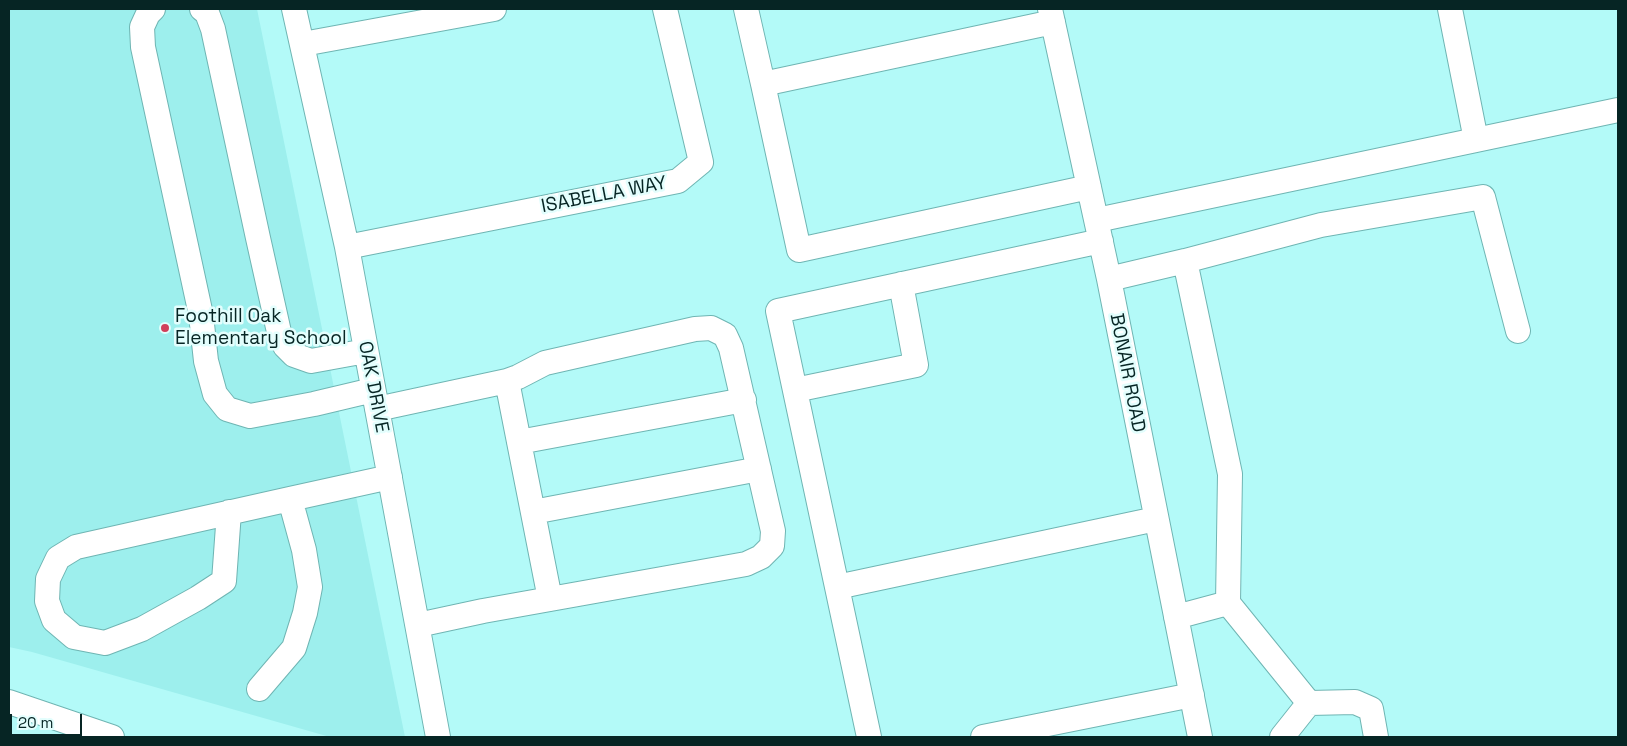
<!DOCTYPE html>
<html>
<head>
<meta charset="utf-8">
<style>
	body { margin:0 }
	#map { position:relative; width:1627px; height:746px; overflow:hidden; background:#b3faf8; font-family:"Space Grotesk",sans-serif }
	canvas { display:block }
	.frame { position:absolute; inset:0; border:10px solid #062524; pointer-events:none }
	.scale { position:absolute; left:10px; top:714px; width:72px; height:22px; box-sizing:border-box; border:2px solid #062524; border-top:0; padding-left:6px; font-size:15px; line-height:18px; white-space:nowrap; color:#062524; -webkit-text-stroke:4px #e3fefd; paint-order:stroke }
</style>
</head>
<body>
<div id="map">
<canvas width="1627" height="746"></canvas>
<div class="frame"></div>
<div class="scale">20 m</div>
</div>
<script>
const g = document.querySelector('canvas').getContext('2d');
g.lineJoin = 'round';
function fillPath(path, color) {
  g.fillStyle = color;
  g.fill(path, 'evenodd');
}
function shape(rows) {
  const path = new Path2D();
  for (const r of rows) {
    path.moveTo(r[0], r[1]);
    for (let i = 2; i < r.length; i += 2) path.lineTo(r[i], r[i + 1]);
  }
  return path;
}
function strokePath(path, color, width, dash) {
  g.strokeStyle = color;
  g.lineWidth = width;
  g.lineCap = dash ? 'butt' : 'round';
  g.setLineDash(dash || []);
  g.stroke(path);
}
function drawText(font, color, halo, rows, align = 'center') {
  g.font = font + ' "Space Grotesk",sans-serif';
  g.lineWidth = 5;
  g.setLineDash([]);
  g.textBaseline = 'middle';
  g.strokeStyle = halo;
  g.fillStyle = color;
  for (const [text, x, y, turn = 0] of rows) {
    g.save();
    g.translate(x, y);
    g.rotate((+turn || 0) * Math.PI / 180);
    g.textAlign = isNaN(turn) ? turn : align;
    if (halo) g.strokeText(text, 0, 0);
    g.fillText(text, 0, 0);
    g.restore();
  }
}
fillPath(shape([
	[9,9,257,9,405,737,330,737,32,652,9,647]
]), '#9defed');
const minor = shape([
	[153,9,148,14,142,27,143,47,201,315,206,361,215,394,227,409,250,416,314,404,373,390],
	[202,9,207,13,213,29,258,238,279,332,285,346,294,355,311,361,366,351],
	[294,9,347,247,438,737],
	[746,9,763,84,1053,22],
	[1050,9,1109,279,1200,737],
	[1450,9,1476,140],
	[303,44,494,9],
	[763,84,799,250,1089,187],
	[1097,220,1618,110],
	[1101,241,778,311,837,587,1156,519],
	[347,247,678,181,701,162,665,9],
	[1185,261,1230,474,1228,603,1309,703],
	[1109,279,1185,261,1321,225,1483,197,1518,331],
	[507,381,550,599],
	[795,390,916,365,901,284],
	[377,409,507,381,518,377,545,363,695,329,711,328,725,335,731,348,773,531,772,546,761,557,746,564,483,611,418,625],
	[519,442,744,400],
	[229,512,224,581,198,598,142,629,105,643,74,637,54,620,47,601,48,579,58,558,76,547,290,499,390,477],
	[533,512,759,469],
	[837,587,869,737],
	[1176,617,1228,603],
	[259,689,294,648,305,613,310,587,304,550,290,499],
	[9,702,112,737],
	[1309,703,1355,702,1371,709,1376,737],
	[983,737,1192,695],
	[1282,737,1309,703]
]);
strokePath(minor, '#6fb5b3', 26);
strokePath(minor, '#fff', 24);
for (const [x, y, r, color] of [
	[165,328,5,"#d03f5a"]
]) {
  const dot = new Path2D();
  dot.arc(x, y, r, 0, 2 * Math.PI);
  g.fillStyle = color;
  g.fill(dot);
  strokePath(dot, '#e3fefd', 2);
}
drawText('19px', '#062524', '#e3fefd', [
	["ISABELLA WAY",604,195,-11],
	["BONAIR ROAD",1127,373,79],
	["OAK DRIVE",373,387,79]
]);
drawText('19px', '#062524', '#e3fefd', [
	["Foothill Oak",175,317],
	["Elementary School",175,339]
], 'left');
</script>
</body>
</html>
